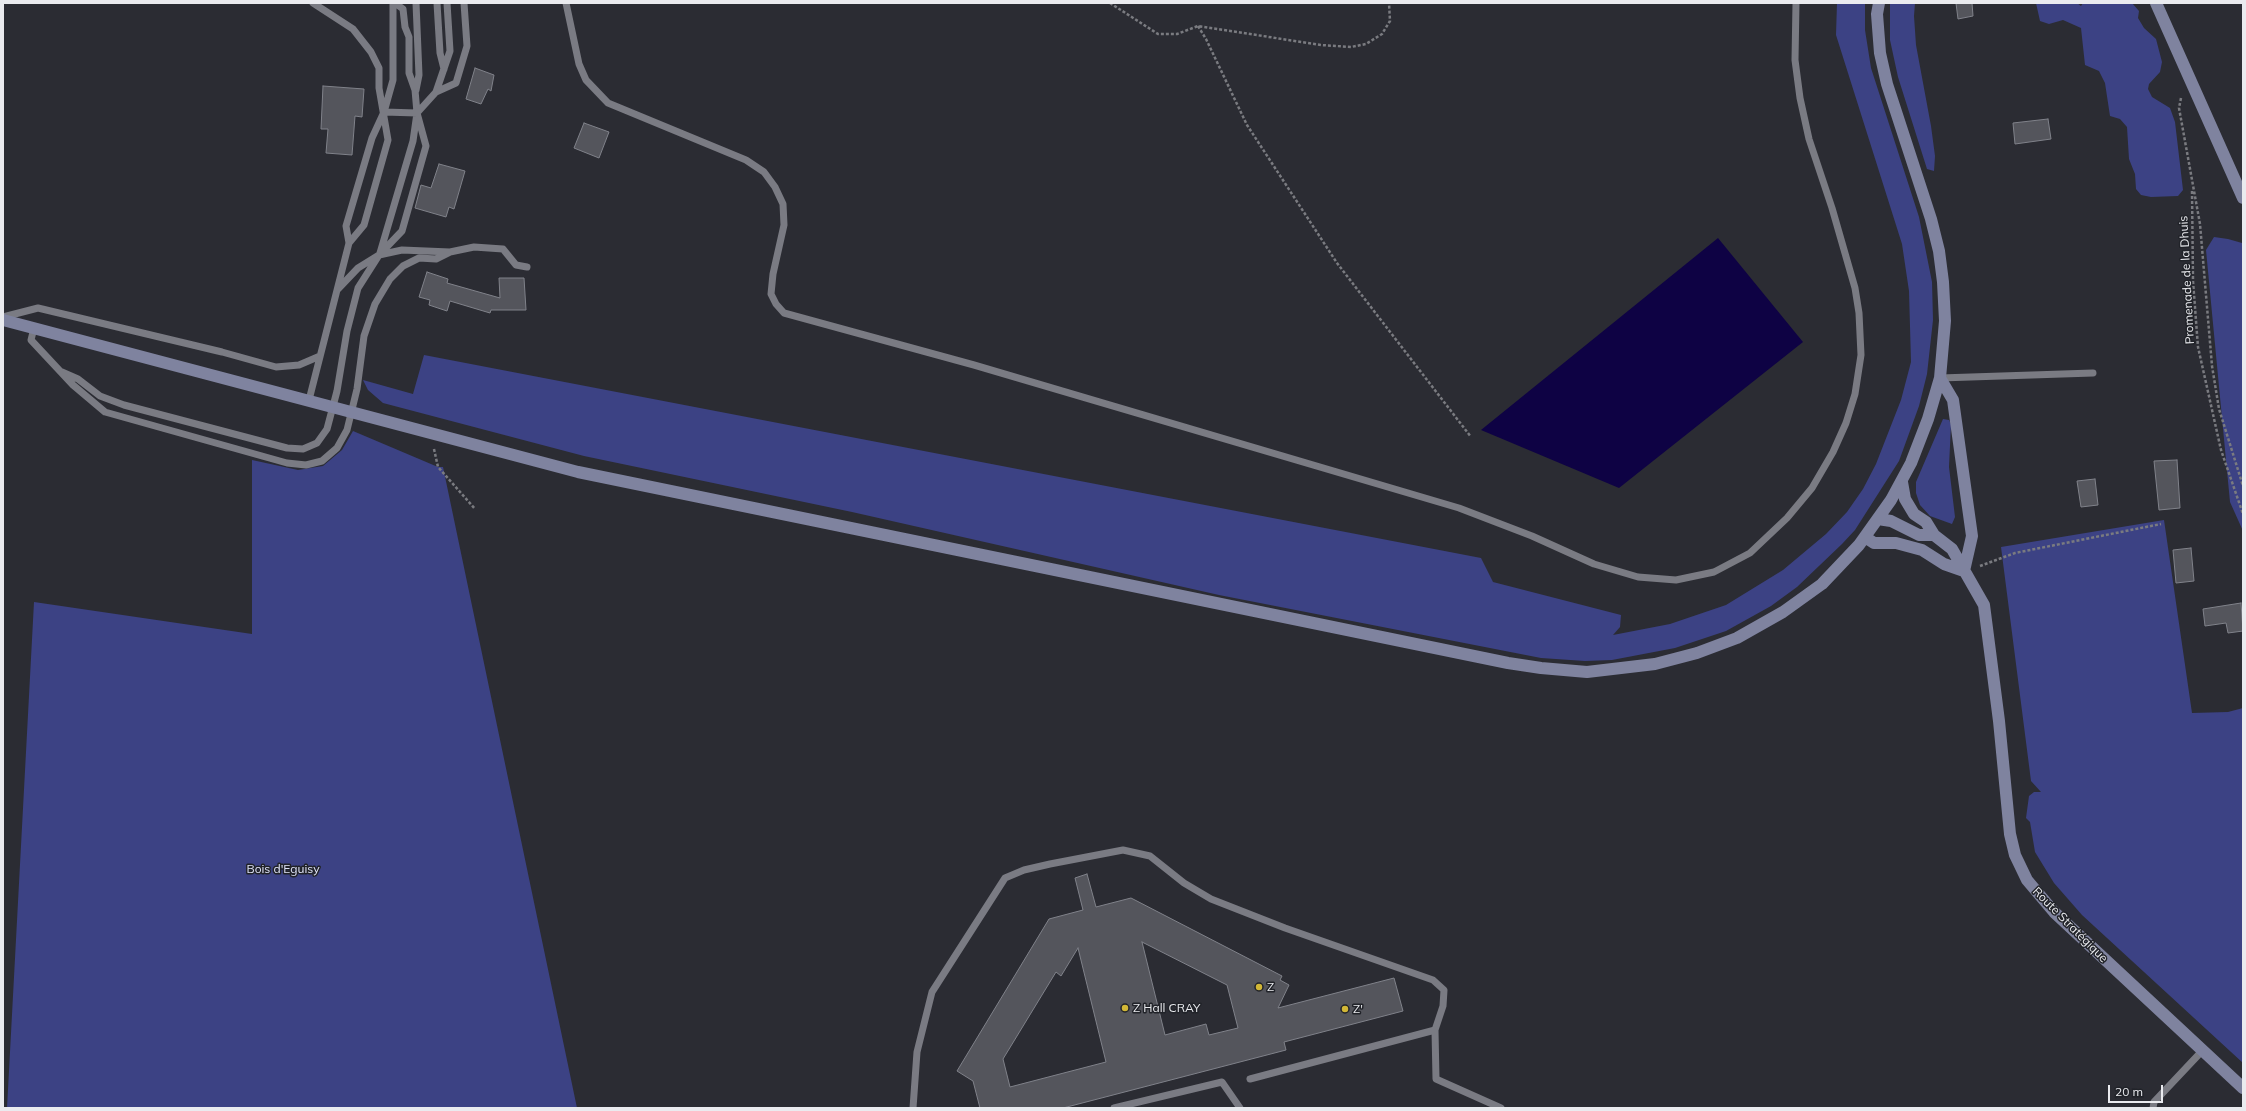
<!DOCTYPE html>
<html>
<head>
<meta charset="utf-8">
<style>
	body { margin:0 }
	#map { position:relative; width:2246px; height:1111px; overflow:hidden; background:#2b2c33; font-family:Mulish,sans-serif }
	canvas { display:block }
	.frame { position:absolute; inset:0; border:4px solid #eaebef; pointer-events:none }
	.scale { position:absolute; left:2108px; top:1085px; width:55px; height:18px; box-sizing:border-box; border:2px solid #eaebef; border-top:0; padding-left:5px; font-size:12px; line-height:14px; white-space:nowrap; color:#eaebef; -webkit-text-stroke:3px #212329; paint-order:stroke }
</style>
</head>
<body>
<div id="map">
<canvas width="2246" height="1111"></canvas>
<div class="frame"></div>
<div class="scale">20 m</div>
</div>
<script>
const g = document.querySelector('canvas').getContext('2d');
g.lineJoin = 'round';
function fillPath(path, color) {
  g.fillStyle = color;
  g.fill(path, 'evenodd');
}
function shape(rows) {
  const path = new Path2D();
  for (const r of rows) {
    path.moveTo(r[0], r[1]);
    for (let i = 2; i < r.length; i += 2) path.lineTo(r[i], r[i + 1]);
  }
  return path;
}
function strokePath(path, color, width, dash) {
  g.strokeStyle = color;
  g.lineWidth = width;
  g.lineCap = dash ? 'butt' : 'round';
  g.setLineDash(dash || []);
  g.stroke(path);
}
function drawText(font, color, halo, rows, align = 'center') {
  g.font = font + ' Mulish,sans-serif';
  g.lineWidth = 3;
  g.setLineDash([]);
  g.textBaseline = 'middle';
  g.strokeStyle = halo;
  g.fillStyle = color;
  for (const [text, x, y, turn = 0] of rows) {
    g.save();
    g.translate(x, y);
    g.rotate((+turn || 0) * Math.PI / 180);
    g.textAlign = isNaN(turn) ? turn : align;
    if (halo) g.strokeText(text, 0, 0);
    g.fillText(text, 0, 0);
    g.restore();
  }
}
fillPath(shape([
	[1837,3,1865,3,1865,30,1871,68,1919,217,1932,282,1933,320,1927,374,1919,406,1899,461,1855,530,1842,544,1797,587,1771,606,1726,631,1675,648,1612,660,1585,661,1541,658,1219,595,852,512,584,456,383,403,368,390,363,380,413,394,424,355,1481,558,1493,582,1621,615,1620,627,1613,635,1670,624,1726,605,1783,570,1826,534,1847,512,1863,489,1876,464,1901,400,1911,362,1909,291,1902,244,1836,35],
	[1890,3,1915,3,1914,16,1916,45,1931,126,1935,156,1934,171,1927,169,1898,77,1890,40],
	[2036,3,2077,3,2081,6,2083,3,2132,3,2139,11,2138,18,2144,28,2156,39,2162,62,2160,72,2149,84,2148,89,2152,97,2170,108,2175,122,2183,190,2178,196,2151,197,2141,195,2136,189,2135,174,2129,159,2127,127,2120,119,2110,116,2105,83,2099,71,2085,65,2081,28,2063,20,2049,24,2040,21],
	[2214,237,2228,239,2242,243,2243,246,2243,531,2230,502,2206,250],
	[1943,419,1949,420,1951,424,1949,467,1955,517,1952,524,1930,516,1920,505,1916,493,1916,482],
	[353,431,438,467,443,467,577,1108,7,1108,34,602,252,634,252,460,298,470,323,466,342,450],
	[2164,520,2192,713,2228,712,2243,708,2243,1063,2082,915,2054,883,2035,852,2030,822,2026,818,2029,796,2034,792,2041,792,2031,781,2001,547]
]), '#3c4284');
fillPath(shape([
	[1718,238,1803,342,1619,488,1481,430]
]), '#0e0244');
const building = shape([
	[1956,3,1972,3,1973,16,1958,19,1956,3],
	[475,68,494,75,491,91,488,89,481,104,466,99,475,68],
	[323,86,364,89,362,117,355,116,352,155,326,153,328,129,321,129,323,86],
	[2048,119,2051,139,2015,144,2013,123,2048,119],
	[584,123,609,132,599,158,574,148,584,123],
	[439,164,465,171,454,209,449,207,446,217,415,208,421,185,431,188,439,164],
	[427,272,448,279,447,283,500,298,499,278,524,278,526,310,491,310,490,313,450,301,447,311,429,305,430,300,419,297,427,272],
	[2177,460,2180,508,2159,510,2154,461,2177,460],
	[2095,479,2098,505,2081,507,2077,481,2095,479],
	[2191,548,2194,581,2176,583,2173,550,2191,548],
	[2241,603,2243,631,2228,633,2226,623,2205,626,2203,609,2241,603],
	[1087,874,1096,907,1131,898,1282,976,1280,980,1289,985,1278,1008,1394,978,1403,1011,1284,1042,1286,1050,1063,1108,980,1108,973,1081,957,1071,1049,919,1083,910,1075,878,1087,874],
	[1142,942,1227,985,1238,1028,1209,1035,1206,1024,1165,1035,1142,942],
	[1078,948,1106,1062,1010,1087,1003,1059,1056,972,1061,976,1078,948]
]);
fillPath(building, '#54555c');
strokePath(building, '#80828a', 1);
strokePath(shape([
	[1110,3,1158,34,1177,34,1198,26,1321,45,1351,47,1366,44,1382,34,1390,21,1389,3],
	[1198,26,1206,39,1247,125,1337,263,1471,437],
	[2181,98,2179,108,2200,224,2212,366,2219,409,2243,486],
	[2192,191,2193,281,2198,347,2221,450,2243,514],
	[434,449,438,467,475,509],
	[1980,566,2015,553,2161,524]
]), '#7a7b80', 2.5, [3, 2]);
strokePath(shape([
	[313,3,353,29,371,52,379,68,379,88,388,140,364,225,349,243],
	[437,3,440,53,444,69],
	[566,3,579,64,586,80,608,103,746,160,764,172,775,187,783,204,784,225,773,274,771,294,776,304,784,313,974,365,1459,508,1532,536,1594,564,1638,577,1676,580,1714,572,1750,553,1787,518,1812,488,1833,452,1846,423,1855,394,1861,355,1859,313,1855,288,1832,208,1809,139,1800,98,1795,60,1796,3],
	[416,90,419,75,416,3],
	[436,92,456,83,467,46,464,3],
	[384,112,417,113],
	[380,253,413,141,417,113,436,92,450,51,447,3],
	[338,289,358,268,379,255,402,250,450,252],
	[3,317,38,308,222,352,276,367,299,365,320,356],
	[34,328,31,340,73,385,105,412,287,463,306,465,322,461,337,448,347,430,357,389,364,336,375,304,390,279,403,266,419,258,436,259,450,252,474,247,503,249,516,265,527,267],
	[62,372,78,379,100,396,124,405,287,448,303,449,317,443,327,429,337,391,347,331,358,288,379,255,402,231,426,146,417,113,415,90,409,73,409,37,405,27,403,9,395,3],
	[1940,378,2093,373],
	[309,400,349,243,346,226,372,138,384,112,393,80,393,3],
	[1250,1079,1435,1030],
	[913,1108,917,1052,932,992,1005,878,1024,870,1050,864,1123,850,1150,856,1184,883,1211,899,1285,928,1433,980,1444,990,1443,1006,1435,1030,1436,1079,1501,1108],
	[1114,1108,1222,1082,1240,1108],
	[2153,1108,2154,1102,2203,1050]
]), '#7a7b83', 7);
strokePath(shape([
	[2156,3,2243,198],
	[3,320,578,472,1508,663,1541,668,1587,672,1655,664,1697,653,1737,638,1783,612,1822,584,1859,545,1891,500,1911,463,1928,419,1940,378,1945,321,1943,282,1939,251,1931,219,1887,84,1880,53,1877,14,1879,3],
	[1940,378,1953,400,1972,536,1964,571],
	[1902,482,1905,499,1914,514,1926,522,1934,535,1952,549,1984,605,1999,721,2010,834,2015,855,2027,880,2054,912,2243,1088],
	[1878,519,1891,521,1919,535,1934,535],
	[1865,537,1874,543,1896,543,1922,550,1944,564,1964,571]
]), '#7f839f', 12);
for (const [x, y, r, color] of [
	[1259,987,4,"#d2b736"],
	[1125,1008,4,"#d2b736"],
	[1345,1009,4,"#d2b736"]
]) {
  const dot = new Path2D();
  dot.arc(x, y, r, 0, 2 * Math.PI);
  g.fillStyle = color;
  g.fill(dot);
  strokePath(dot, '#212329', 1.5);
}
drawText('12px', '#eaebef', '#212329', [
	["Promenade de la Dhuis",2187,280,-93],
	["Route Stratégique",2070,925,45]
]);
drawText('12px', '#dee2f7', '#212329', [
	["Bois d'Eguisy",283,869]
]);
drawText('12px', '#eaebef', '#212329', [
	["Z",1267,987],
	["Z Hall CRAY",1133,1008],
	["Z'",1353,1009]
], 'left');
</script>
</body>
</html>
